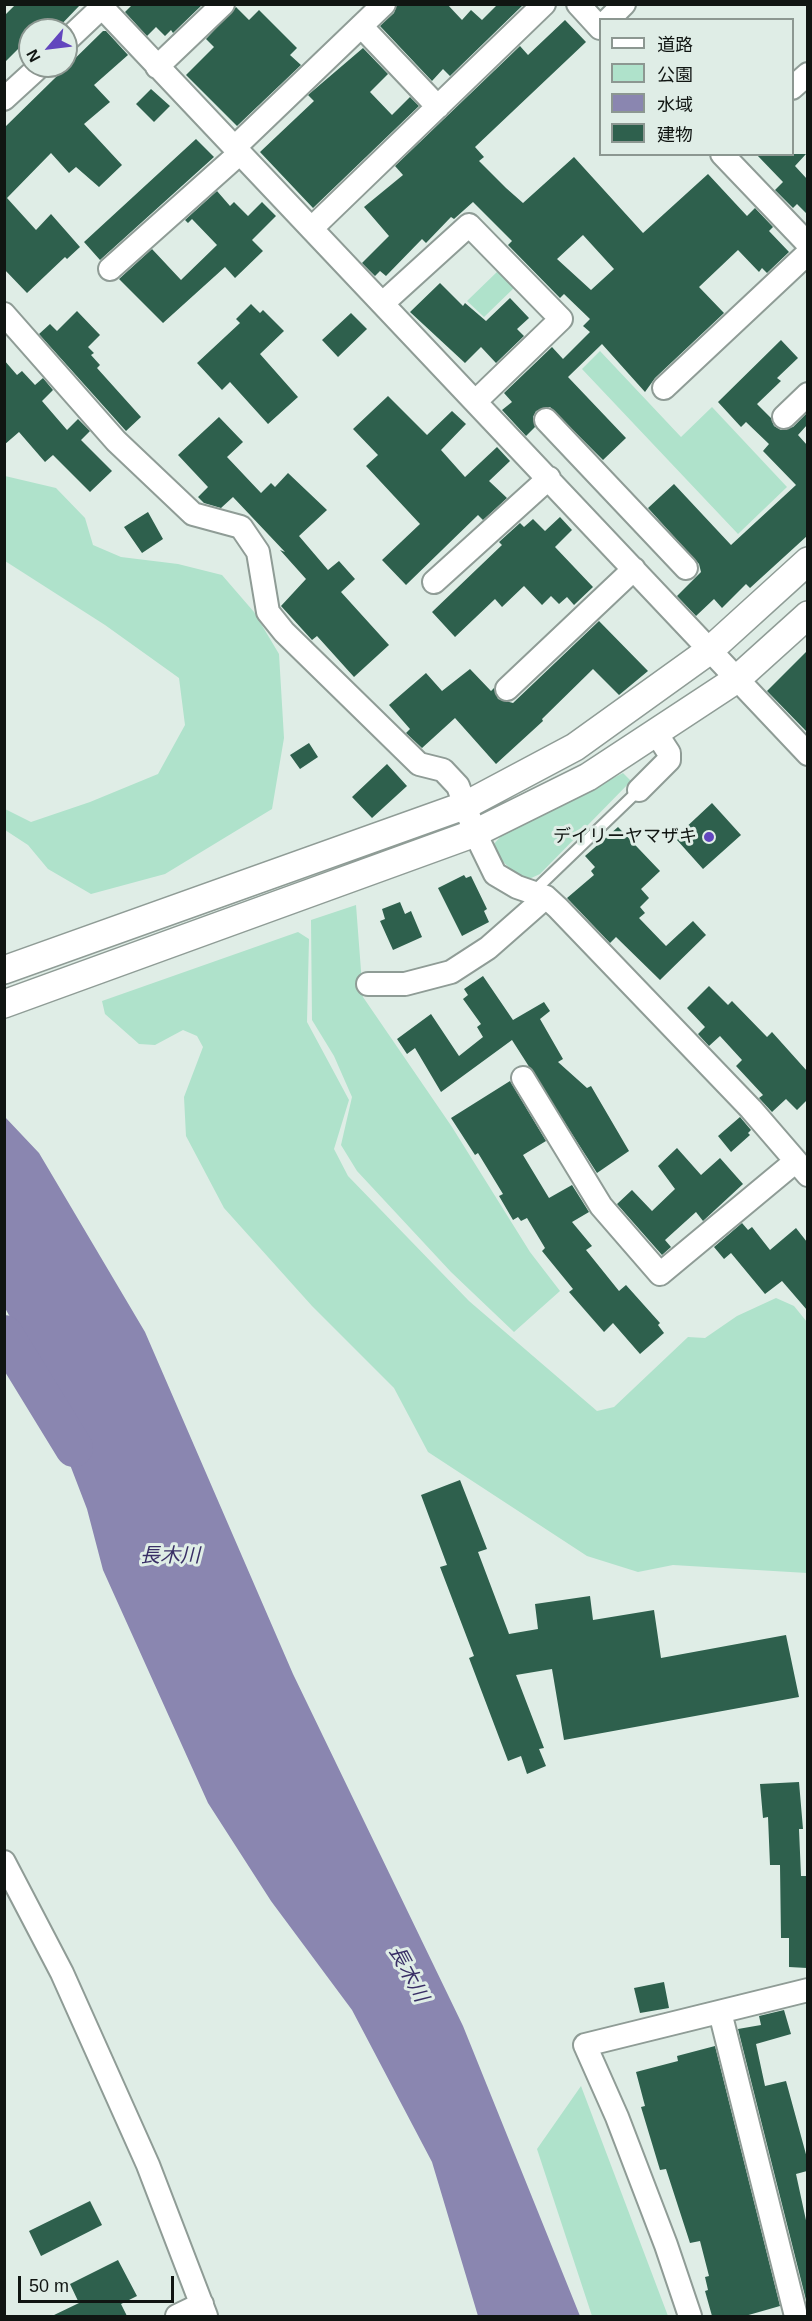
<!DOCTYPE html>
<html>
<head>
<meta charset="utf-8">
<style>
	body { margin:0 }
	#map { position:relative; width:812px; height:2321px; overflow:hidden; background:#dfede6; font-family:Arial,"Noto Sans JP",sans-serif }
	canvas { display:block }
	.frame { position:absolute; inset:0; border:6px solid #101512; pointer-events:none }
	.legend { position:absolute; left:599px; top:18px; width:195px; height:138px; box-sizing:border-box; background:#dfede6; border:2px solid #8c9791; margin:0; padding:8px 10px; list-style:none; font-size:18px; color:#101512 }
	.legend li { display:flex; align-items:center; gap:12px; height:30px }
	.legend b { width:30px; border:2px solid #8c9791 }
	.north { position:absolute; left:18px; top:18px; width:60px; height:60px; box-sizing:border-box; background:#dfede6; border:2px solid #8c9791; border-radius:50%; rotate:242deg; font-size:16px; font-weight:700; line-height:24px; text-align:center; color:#101512 }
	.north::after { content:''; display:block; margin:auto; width:21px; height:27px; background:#6246be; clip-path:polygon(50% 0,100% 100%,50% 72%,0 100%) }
	.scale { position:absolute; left:18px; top:2276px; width:156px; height:27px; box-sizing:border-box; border:3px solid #101512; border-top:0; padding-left:8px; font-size:18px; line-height:21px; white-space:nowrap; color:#101512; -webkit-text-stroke:4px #dfede6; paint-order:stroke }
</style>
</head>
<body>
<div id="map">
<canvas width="812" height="2321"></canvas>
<div class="frame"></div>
<ul class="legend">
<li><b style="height:8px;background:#fff"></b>道路</li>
<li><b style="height:16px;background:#afe2cb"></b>公園</li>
<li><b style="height:16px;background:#8a86b0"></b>水域</li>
<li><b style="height:16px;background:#2e604d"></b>建物</li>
</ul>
<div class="north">N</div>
<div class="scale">50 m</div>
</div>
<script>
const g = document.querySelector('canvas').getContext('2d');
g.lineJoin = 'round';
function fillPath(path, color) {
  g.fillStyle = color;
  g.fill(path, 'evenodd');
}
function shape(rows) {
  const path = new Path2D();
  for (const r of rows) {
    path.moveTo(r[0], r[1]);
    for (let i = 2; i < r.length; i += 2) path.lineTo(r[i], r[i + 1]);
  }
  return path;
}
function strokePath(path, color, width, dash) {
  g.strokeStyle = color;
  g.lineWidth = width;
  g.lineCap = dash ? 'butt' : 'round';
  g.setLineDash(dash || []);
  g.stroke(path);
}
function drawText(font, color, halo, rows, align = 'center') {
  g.font = font + ' Arial,"Noto Sans JP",sans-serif';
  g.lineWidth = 6;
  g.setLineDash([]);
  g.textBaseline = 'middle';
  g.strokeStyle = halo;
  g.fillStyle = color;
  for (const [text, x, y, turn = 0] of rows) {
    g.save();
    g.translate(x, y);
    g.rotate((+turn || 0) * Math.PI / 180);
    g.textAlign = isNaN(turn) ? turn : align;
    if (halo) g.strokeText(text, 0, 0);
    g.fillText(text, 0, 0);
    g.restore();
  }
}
fillPath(shape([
	[499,270,515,287,484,317,467,301],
	[600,351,681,437,712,407,787,487,738,534,582,369],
	[5,476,56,488,85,518,93,545,121,557,178,564,222,575,254,612,279,654,284,738,272,809,165,874,91,894,48,869,28,845,5,830,5,809,31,822,90,802,158,774,185,725,179,678,105,625,5,561],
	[623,773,631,781,540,874,529,879,519,877,499,858,493,845,502,835],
	[356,905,363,997,452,1127,530,1252,560,1291,514,1332,451,1272,357,1171,341,1145,352,1097,334,1056,312,1020,311,920],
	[298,932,309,939,307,1022,349,1100,334,1149,348,1176,469,1301,597,1411,614,1407,688,1337,705,1338,737,1316,776,1298,794,1306,807,1322,807,1573,673,1565,638,1572,587,1556,428,1452,394,1388,312,1306,224,1208,186,1136,184,1097,203,1047,197,1036,183,1030,155,1045,139,1044,105,1014,102,1001],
	[581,2086,668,2316,592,2316,537,2149]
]), '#afe2cb');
fillPath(shape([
	[5,1117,39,1153,145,1332,293,1674,463,2026,580,2316,478,2316,432,2162,352,2010,271,1901,208,1803,103,1570,87,1509,21,1337,5,1308]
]), '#8a86b0');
strokePath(shape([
	[4,1334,74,1448]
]), '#8a86b0', 38);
fillPath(shape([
	[16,4,81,4,56,30,30,30,29,58,19,48,4,63,4,16],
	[133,4,203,4,173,33,171,30,165,36,156,27,147,36,125,12],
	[397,4,447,4,462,20,471,10,482,20,498,4,524,4,450,76,443,69,432,81,380,26,394,13],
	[236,7,249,20,259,10,297,48,290,55,301,65,237,126,186,75,214,47,206,39],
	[565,20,586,42,475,147,484,157,479,161,506,188,523,203,574,157,643,233,708,174,747,216,755,208,773,227,769,231,789,252,767,273,762,268,759,272,738,250,699,287,724,313,655,378,645,392,602,344,568,377,626,438,603,460,550,407,536,411,533,417,535,427,526,436,502,410,512,402,504,393,552,347,563,359,590,332,583,326,590,319,564,294,560,298,508,245,512,241,473,202,454,219,451,217,426,243,422,239,386,276,380,271,375,276,362,263,389,236,364,207,403,175,395,166,520,46,528,55],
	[583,235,614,269,591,290,557,259],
	[103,31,106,31,128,55,94,85,110,102,84,124,122,165,99,187,76,167,69,173,51,153,7,198,36,230,51,214,80,247,67,259,65,257,27,293,4,269,4,128],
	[363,48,388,74,370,92,392,115,410,97,419,106,313,208,260,152,314,101,308,95],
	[151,89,170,106,154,122,136,104],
	[196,139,214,157,100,260,84,242],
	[756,154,806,154,795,166,807,179,807,214,797,204,793,208,775,190,783,182],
	[217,191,230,206,234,202,248,216,262,202,276,216,252,240,263,251,235,278,225,267,163,323,119,279,152,249,181,280,217,245,192,219,188,223,185,220],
	[440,283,463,306,465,303,486,321,510,298,529,318,517,329,524,336,496,363,481,347,465,363,410,312],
	[251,304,260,313,263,310,284,331,260,354,298,397,268,424,230,382,222,390,197,363,240,323,236,319],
	[77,311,100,335,88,347,94,353,91,355,100,365,97,368,141,417,126,431,39,334,50,324,57,331],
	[351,313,367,329,338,357,322,340],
	[781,340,798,358,777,378,781,381,757,404,771,418,774,426,781,430,793,427,807,413,807,425,798,435,807,445,807,536,750,588,746,584,722,608,714,599,696,616,677,596,701,572,699,564,648,508,674,484,731,545,796,485,763,451,769,444,746,422,741,427,718,402],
	[4,360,17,375,22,371,35,385,43,378,53,390,42,401,67,430,78,419,90,431,81,440,112,471,90,492,53,455,45,462,19,432,4,445],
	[388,396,427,435,452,411,466,424,441,450,465,477,497,447,510,461,489,481,507,498,483,520,478,515,406,585,382,560,420,524,366,466,378,455,353,429],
	[219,417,243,442,227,457,261,493,271,483,275,487,288,473,327,510,299,536,328,570,339,561,355,579,341,592,389,645,354,677,317,636,312,640,281,606,306,579,280,550,285,552,233,497,221,508,204,503,198,497,208,487,178,455],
	[148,512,163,539,142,553,124,527],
	[560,517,572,530,555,547,593,587,574,605,567,597,559,604,551,596,542,605,524,586,502,607,495,599,455,637,432,612,502,545,499,542,520,523,524,527,533,519,545,531],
	[599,621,648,671,619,695,593,669,542,719,543,721,496,764,455,718,422,748,406,733,410,729,389,705,426,673,442,691,470,669,491,691,494,688,498,699,513,703],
	[807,651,807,732,767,691],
	[309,743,318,757,300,769,290,755],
	[387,764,407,786,372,818,352,797],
	[712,803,741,835,703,869,677,840,683,834,681,832],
	[618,827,660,871,641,889,649,898,640,907,645,913,639,918,666,946,693,921,706,935,660,980,616,937,610,943,567,898,594,875,591,871,595,867,585,856],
	[464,875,466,878,471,876,487,909,484,911,489,922,462,936,438,888],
	[400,902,405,914,411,911,422,937,393,950,380,921,385,919,382,909],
	[483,976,513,1020,544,1002,550,1011,540,1019,563,1059,558,1062,587,1088,591,1086,629,1151,597,1173,512,1040,441,1092,415,1048,407,1054,397,1039,431,1014,459,1056,483,1037,477,1027,481,1024,463,999,468,995,464,989],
	[709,986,728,1005,732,1001,767,1037,772,1032,807,1071,807,1100,797,1110,786,1099,772,1112,759,1098,763,1095,736,1066,742,1060,720,1036,709,1046,698,1034,705,1027,687,1008],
	[510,1081,546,1141,523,1155,549,1198,572,1185,589,1212,572,1222,592,1246,586,1250,619,1291,626,1285,660,1323,658,1325,664,1333,640,1354,613,1323,604,1332,569,1292,573,1289,542,1251,545,1248,527,1218,521,1221,518,1217,513,1220,499,1196,503,1194,478,1153,475,1155,451,1118],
	[740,1117,751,1130,748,1133,750,1135,731,1152,718,1136],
	[677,1148,701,1175,720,1158,743,1184,703,1221,696,1212,665,1240,671,1247,662,1255,617,1204,632,1190,652,1211,675,1189,658,1166],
	[742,1223,748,1230,752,1227,770,1250,796,1228,807,1242,807,1310,782,1281,765,1294,731,1253,724,1259,714,1247],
	[460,1480,487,1549,478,1552,509,1634,538,1629,535,1604,590,1596,593,1620,654,1610,661,1658,786,1635,799,1697,564,1740,552,1669,516,1675,544,1748,539,1749,546,1766,527,1774,521,1756,508,1761,469,1658,474,1656,440,1567,447,1565,421,1495],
	[799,1782,803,1829,799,1829,801,1876,807,1876,807,1968,789,1967,789,1938,781,1938,780,1865,770,1865,768,1817,763,1818,760,1784],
	[664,1982,669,2008,640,2013,634,1988],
	[784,2010,791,2034,756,2044,765,2086,786,2081,807,2158,807,2171,796,2174,807,2225,806,2300,738,2029,761,2025,759,2016],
	[715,2046,780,2306,745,2316,712,2316,705,2291,708,2290,705,2277,709,2276,700,2241,690,2243,666,2169,660,2170,641,2107,645,2106,636,2072,678,2061,677,2056],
	[90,2201,102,2225,41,2256,29,2231],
	[118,2260,137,2296,121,2304,127,2316,52,2316,79,2303,70,2284]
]), '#2e604d');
const service = shape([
	[533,892,639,790]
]);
const minor = shape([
	[99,4,808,754],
	[578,4,600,28],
	[608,20,624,4],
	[361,26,438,107],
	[66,41,102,7],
	[157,67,223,4],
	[792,88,808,74],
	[4,99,40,66],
	[235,147,384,4],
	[722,154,808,244],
	[312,228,544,4],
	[110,269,240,153],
	[383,303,469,225,561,319,476,401],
	[4,314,116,441,193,514,241,527,258,552,268,612,284,632,419,764,443,770,458,786,475,833,495,874,517,887,546,897,558,908,751,1109,808,1175],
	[664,388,808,253],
	[784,417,808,394],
	[546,420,686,568],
	[434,582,549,478],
	[507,689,634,569],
	[639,790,669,760,669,753,656,733],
	[368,984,405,984,451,972,488,948,546,897],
	[523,1078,601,1206,660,1274,796,1161],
	[4,1862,62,1973,148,2165,206,2316],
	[720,2012,796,2316],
	[177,2316,202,2304],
	[690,2316,666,2245,617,2117,585,2045,808,1990]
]);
const tertiary = shape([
	[4,970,466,805,575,747,710,650,808,561],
	[4,1004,475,833,588,777,737,679,808,615]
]);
strokePath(service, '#8f9c96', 14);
strokePath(minor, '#8f9c96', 26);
strokePath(tertiary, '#8f9c96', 30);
strokePath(service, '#fff', 10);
strokePath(minor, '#fff', 22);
strokePath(tertiary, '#fff', 27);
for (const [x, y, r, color] of [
	[709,837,6,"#6246be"]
]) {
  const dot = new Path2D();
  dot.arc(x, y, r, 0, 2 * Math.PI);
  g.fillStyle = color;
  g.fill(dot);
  strokePath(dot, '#dfede6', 2);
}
drawText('18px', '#101512', '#dfede6', [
	["デイリーヤマザキ",697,837]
], 'right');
drawText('italic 20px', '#392f66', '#dfede6', [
	["長木川",170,1556],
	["長木川",408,1974,62]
]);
</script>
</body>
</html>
